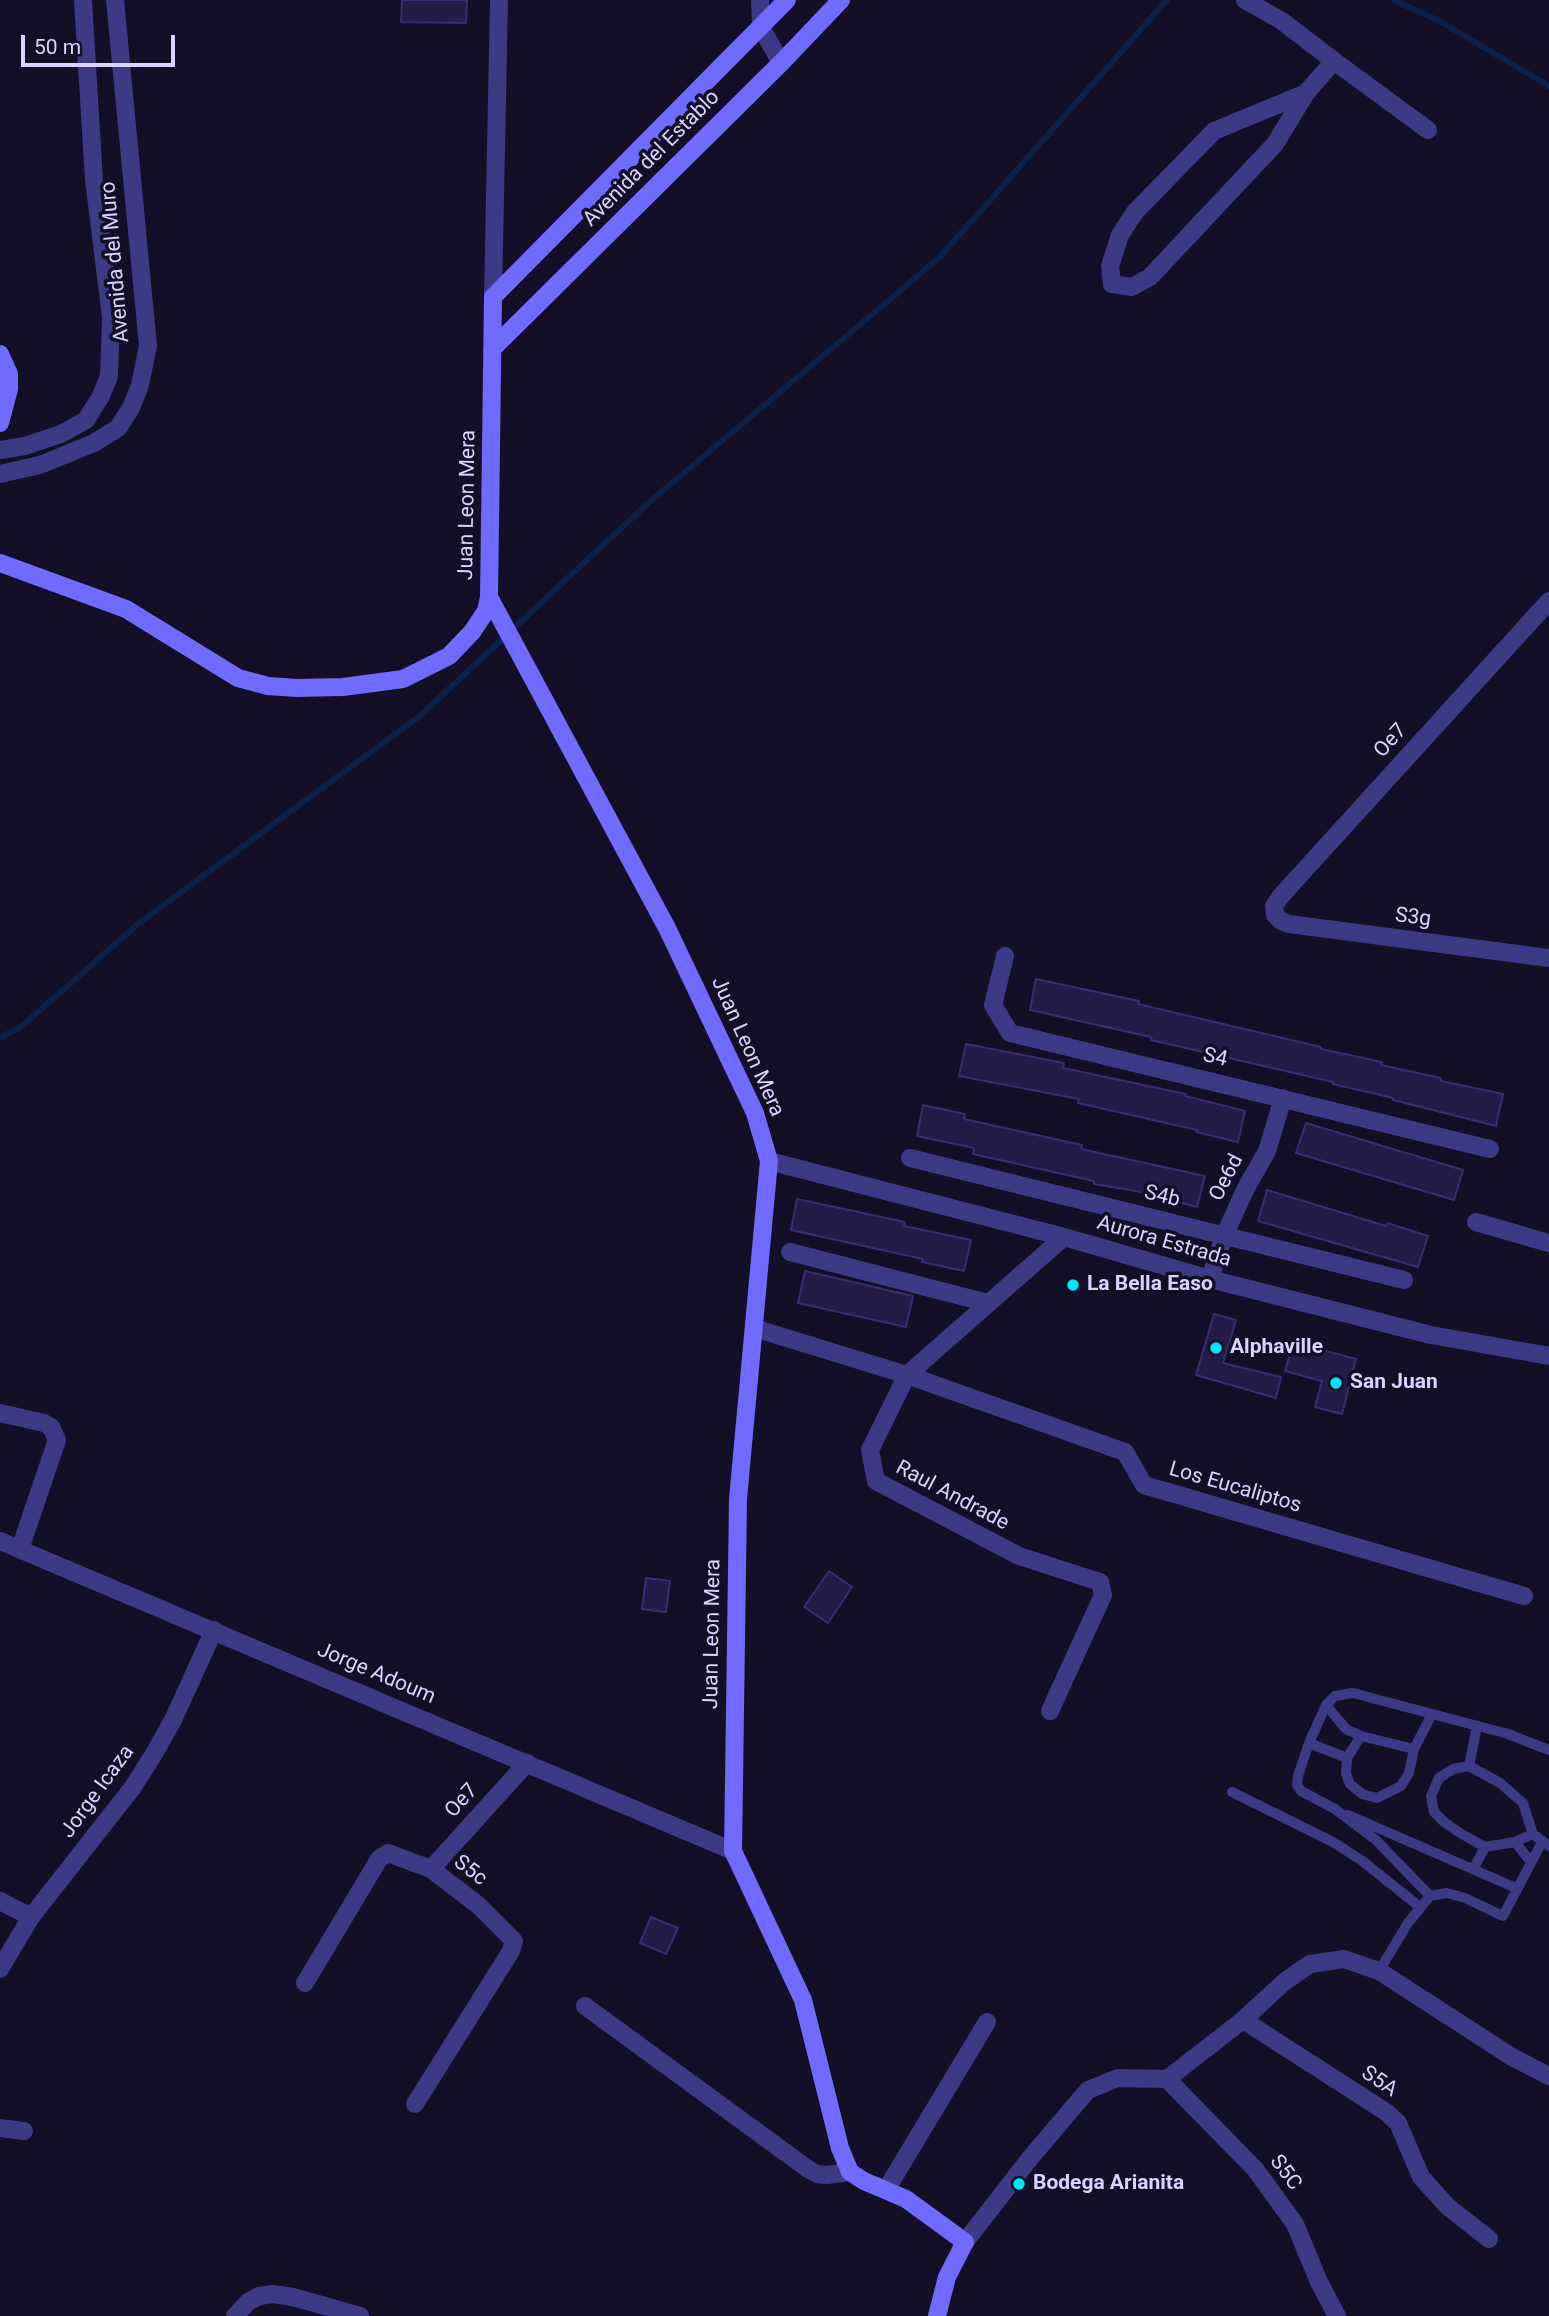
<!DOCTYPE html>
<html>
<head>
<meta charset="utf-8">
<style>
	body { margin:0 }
	#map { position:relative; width:1549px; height:2316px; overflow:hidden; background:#130f26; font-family:Roboto,sans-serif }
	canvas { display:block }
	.scale { position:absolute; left:21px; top:35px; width:154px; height:32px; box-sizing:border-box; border:4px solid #d9d4ff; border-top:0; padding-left:9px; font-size:21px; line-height:24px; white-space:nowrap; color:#d9d4ff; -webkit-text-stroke:5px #130f26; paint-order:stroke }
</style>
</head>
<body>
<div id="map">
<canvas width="1549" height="2316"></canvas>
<div class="scale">50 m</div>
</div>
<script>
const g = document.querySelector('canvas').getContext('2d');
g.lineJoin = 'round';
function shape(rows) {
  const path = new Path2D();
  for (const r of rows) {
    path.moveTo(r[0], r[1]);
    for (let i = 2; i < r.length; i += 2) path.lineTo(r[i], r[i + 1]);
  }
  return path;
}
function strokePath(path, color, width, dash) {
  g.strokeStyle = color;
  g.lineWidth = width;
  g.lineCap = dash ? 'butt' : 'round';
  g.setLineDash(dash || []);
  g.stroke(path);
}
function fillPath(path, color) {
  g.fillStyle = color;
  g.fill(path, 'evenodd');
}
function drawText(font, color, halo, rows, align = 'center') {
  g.font = font + ' Roboto,sans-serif';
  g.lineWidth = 7;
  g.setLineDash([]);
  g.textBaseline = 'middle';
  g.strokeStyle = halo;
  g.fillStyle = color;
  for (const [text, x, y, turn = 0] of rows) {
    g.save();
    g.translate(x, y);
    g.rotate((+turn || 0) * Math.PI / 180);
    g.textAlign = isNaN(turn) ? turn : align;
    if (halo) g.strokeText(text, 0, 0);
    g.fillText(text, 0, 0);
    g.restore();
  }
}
strokePath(shape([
	[1394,0,1441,22,1549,86],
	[0,1038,21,1027,138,924,421,715,647,504,939,258,1167,0]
]), '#0c2248', 6);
const building = shape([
	[402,0,467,0,466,23,401,22,402,0],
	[1036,979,1139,1001,1138,1004,1321,1047,1321,1049,1382,1062,1381,1065,1441,1078,1441,1081,1503,1094,1496,1126,1393,1100,1393,1098,1333,1084,1333,1082,1151,1040,1151,1037,1030,1010,1036,979],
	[966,1044,1064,1063,1063,1068,1186,1094,1185,1096,1245,1111,1238,1142,1196,1132,1197,1130,1078,1103,1079,1099,959,1076,966,1044],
	[923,1105,965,1114,964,1119,1082,1145,1081,1149,1205,1176,1197,1207,1136,1191,1094,1184,1094,1181,973,1154,974,1148,917,1136,923,1105],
	[1306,1123,1463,1170,1454,1200,1296,1153,1306,1123],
	[1267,1190,1386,1226,1387,1223,1428,1236,1418,1267,1258,1221,1267,1190],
	[797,1199,905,1222,904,1226,971,1240,964,1271,922,1262,923,1259,791,1230,797,1199],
	[805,1271,913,1296,906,1327,798,1303,805,1271],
	[1214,1314,1236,1320,1223,1363,1281,1377,1276,1398,1196,1375,1214,1314],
	[1294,1340,1316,1346,1315,1348,1356,1359,1342,1414,1315,1407,1322,1381,1285,1371,1294,1340],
	[829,1571,852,1587,828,1623,804,1607,829,1571],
	[646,1578,670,1581,666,1612,642,1609,646,1578],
	[651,1917,678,1928,666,1954,640,1943,651,1917]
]);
fillPath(building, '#241b47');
strokePath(building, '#3b2d73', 2);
strokePath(shape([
	[1326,1705,1346,1729,1361,1736,1414,1749],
	[1309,1743,1347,1758,1346,1774,1350,1784,1362,1794,1377,1798,1401,1786,1409,1773,1414,1749,1432,1714],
	[1347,1758,1361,1736],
	[1469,1766,1477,1726],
	[1232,1792,1333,1842,1361,1860,1420,1907],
	[1348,1815,1516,1888],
	[1533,1834,1515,1842,1485,1847,1460,1833,1444,1822,1434,1812,1431,1796,1439,1778,1453,1769,1469,1766,1500,1783,1523,1803,1533,1834,1549,1846],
	[1515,1842,1531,1862],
	[1474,1868,1485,1847],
	[1430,1896,1376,1840,1335,1809,1301,1791,1297,1785,1298,1776,1309,1743,1326,1705,1335,1696,1353,1693,1508,1734,1549,1750],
	[1379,1971,1408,1923,1430,1896,1447,1893,1465,1898,1503,1916,1542,1842]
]), '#3d3a85', 10);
strokePath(shape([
	[760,0,761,27,781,63],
	[1245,0,1282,21,1334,61,1306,93,1275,144,1150,277,1132,287,1112,284,1110,266,1120,235,1135,212,1214,131,1306,93],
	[1334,61,1428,130],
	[493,297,499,0],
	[0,450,25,446,61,434,86,420,101,396,109,376,111,317,94,180,83,0],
	[0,474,40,465,94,443,118,428,131,408,140,385,148,346,115,0],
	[1549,601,1280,897,1274,906,1275,915,1281,921,1289,924,1549,958],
	[1005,956,993,1005,1010,1033,1490,1149],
	[910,1158,1404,1280],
	[769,1161,1064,1237,1210,1279,1431,1335,1549,1356],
	[1476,1222,1549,1243],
	[790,1252,988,1303],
	[1210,1279,1224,1236,1246,1188,1267,1151,1283,1098],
	[754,1328,907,1375,1125,1452,1144,1485,1524,1596],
	[0,1413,44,1423,51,1427,57,1440,20,1549],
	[0,1541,733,1851],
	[1050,1711,1103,1595,1100,1582,1019,1556,876,1481,870,1450,907,1375,1064,1237],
	[431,1869,527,1763],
	[0,1901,31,1917],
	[0,1969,31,1917,133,1787,155,1752,173,1720,214,1630],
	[305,1983,379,1859,388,1853,431,1869,478,1905,514,1941,511,1951,415,2104],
	[585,2006,808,2169,817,2174,827,2175,850,2172],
	[1243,2020,1386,2112,1398,2123,1421,2177,1447,2206,1489,2239],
	[1167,2079,1255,2169,1295,2224,1319,2282,1337,2316],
	[0,2128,24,2131],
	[886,2190,987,2022],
	[965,2242,1031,2157,1088,2090,1118,2078,1167,2079,1243,2020,1284,1982,1310,1964,1344,1959,1379,1971,1512,2057,1549,2076],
	[235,2316,248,2302,259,2296,273,2294,293,2297,360,2316]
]), '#3d3a85', 18);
strokePath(shape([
	[787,0,493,297,489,597,667,928,755,1113,769,1161,738,1499,733,1851,803,2000,840,2148,850,2172,864,2181,906,2199,965,2242,947,2277,937,2316],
	[492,349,781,63,841,0],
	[0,354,9,374,9,389,0,423],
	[0,563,126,609,238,678,268,686,297,688,343,687,403,679,449,656,472,632,486,611,489,597]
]), '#6f6bff', 18);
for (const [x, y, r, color] of [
	[1073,1285,7,"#00e5ff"],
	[1216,1348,7,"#00e5ff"],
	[1336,1383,7,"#00e5ff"],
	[1019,2184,7,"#00e5ff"]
]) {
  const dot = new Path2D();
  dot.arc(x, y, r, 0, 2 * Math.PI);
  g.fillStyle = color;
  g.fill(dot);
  strokePath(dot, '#130f26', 2.5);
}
drawText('21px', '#d9d4ff', '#130f26', [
	["Avenida del Establo",652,159,-45],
	["Avenida del Muro",116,262,-95],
	["Juan Leon Mera",468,505,-89],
	["Oe7",1391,741,-48],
	["S3g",1413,918,7],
	["Juan Leon Mera",747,1047,66],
	["S4",1215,1058,13],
	["Oe6d",1227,1178,-63],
	["S4b",1162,1197,14],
	["Aurora Estrada",1164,1242,16],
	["Los Eucaliptos",1235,1488,16],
	["Raul Andrade",952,1496,28],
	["Juan Leon Mera",713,1634,-89],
	["Jorge Adoum",376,1674,23],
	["Jorge Icaza",98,1792,-54],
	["Oe7",462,1801,-48],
	["S5c",470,1871,38],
	["S5A",1379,2082,34],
	["S5C",1285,2173,53]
]);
drawText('bold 21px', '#d9d4ff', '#130f26', [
	["La Bella Easo",1087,1285],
	["Alphaville",1230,1348],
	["San Juan",1350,1383],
	["Bodega Arianita",1033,2184]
], 'left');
</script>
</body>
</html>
